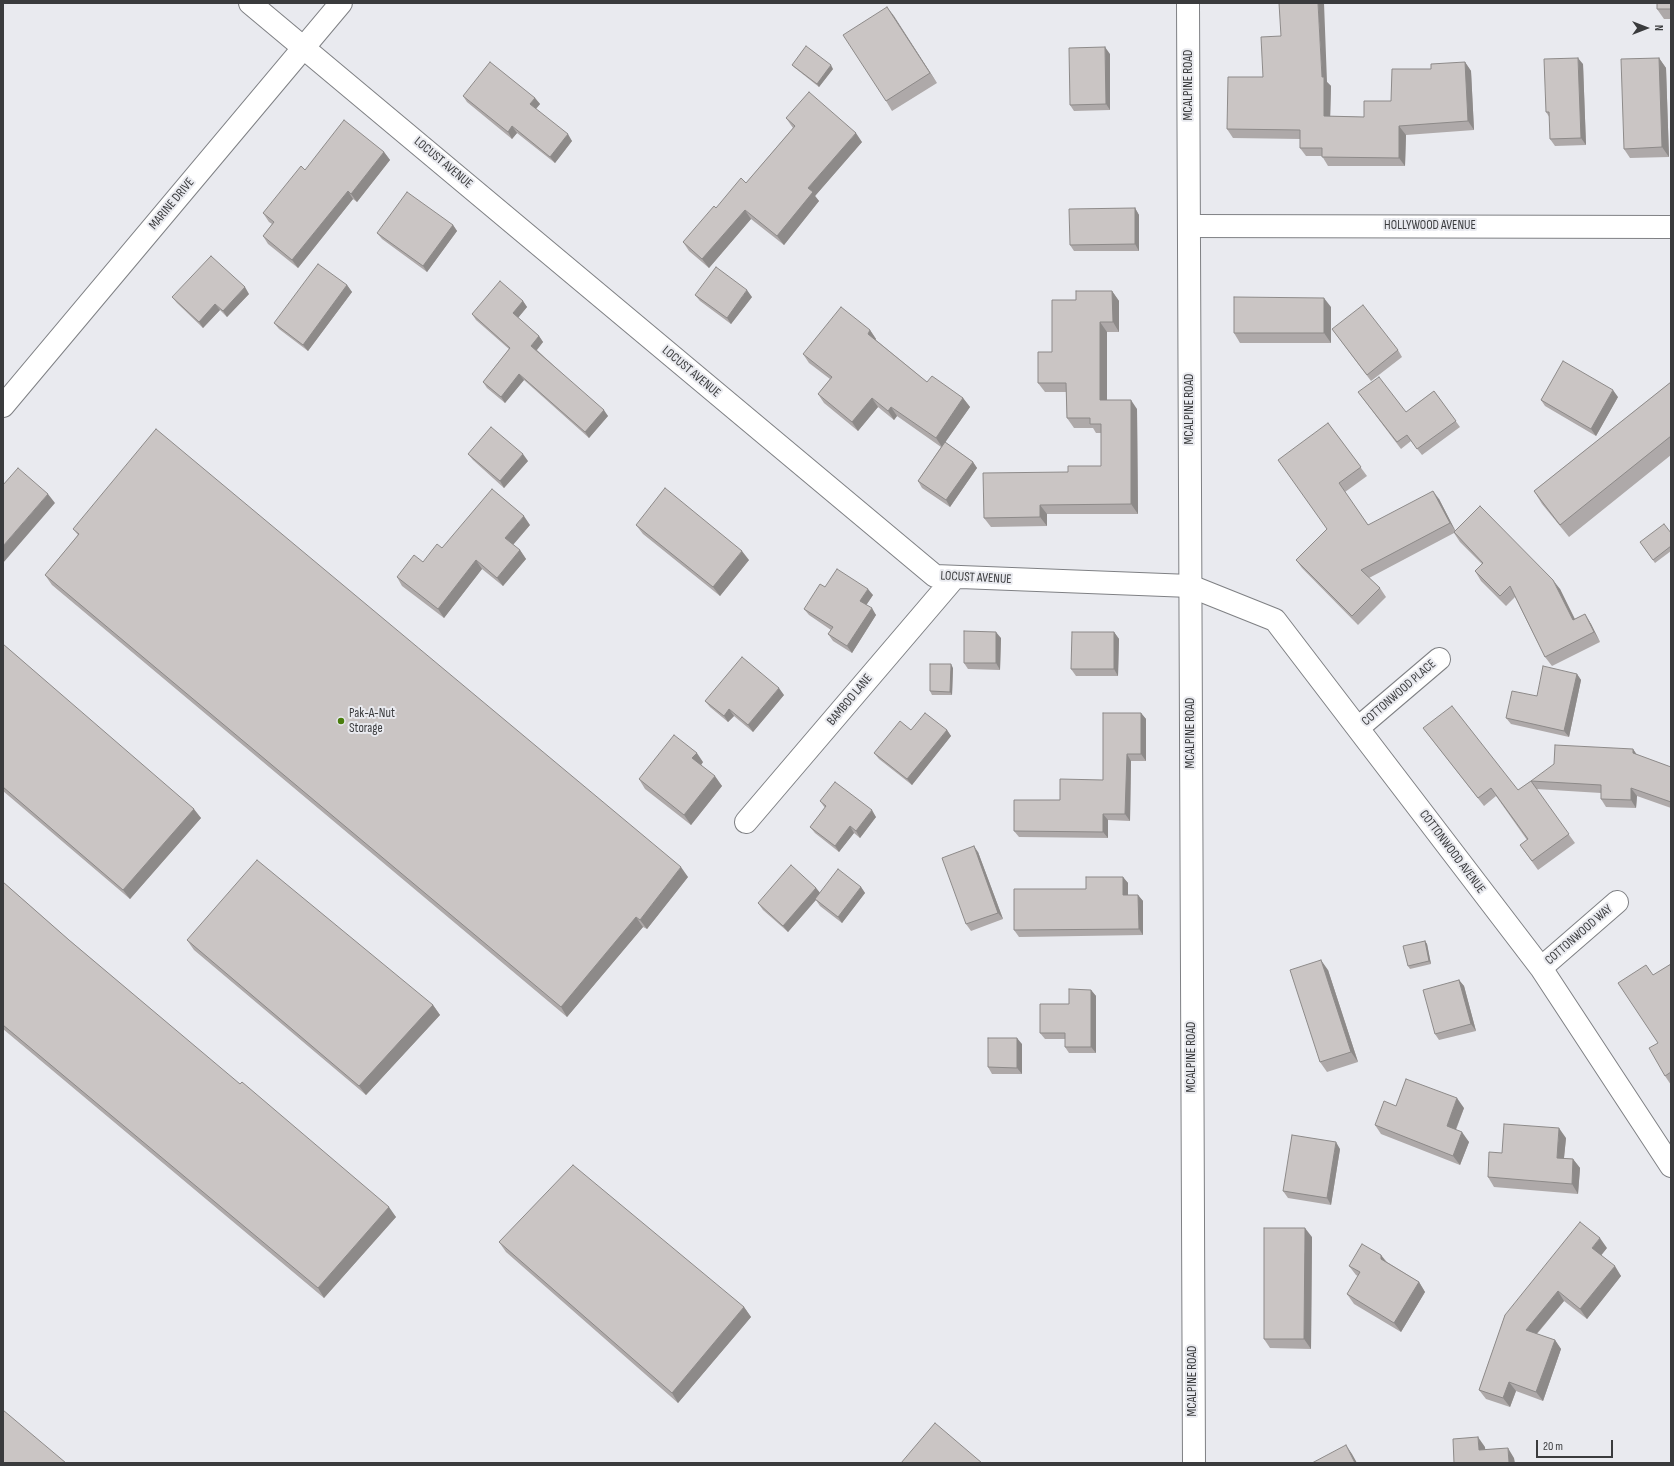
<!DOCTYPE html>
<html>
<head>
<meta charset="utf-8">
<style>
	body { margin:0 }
	#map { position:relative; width:1674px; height:1466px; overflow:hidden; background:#e9eaef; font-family:"Sofia Sans Condensed",sans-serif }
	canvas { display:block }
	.frame { position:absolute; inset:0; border:4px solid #3a3b3d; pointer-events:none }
	.north { position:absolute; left:1626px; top:8px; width:40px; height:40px; -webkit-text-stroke:3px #e9eaef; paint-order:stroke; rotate:90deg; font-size:11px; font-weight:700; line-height:16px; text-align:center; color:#3a3b3d }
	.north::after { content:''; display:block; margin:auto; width:14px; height:18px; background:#3a3b3d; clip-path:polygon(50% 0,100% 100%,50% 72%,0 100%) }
	.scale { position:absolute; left:1536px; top:1440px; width:77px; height:18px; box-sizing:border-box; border:2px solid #3a3b3d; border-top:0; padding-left:5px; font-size:12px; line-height:14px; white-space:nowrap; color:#3a3b3d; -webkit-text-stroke:3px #e9eaef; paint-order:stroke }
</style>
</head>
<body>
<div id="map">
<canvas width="1674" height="1466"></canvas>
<div class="frame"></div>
<div class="north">N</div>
<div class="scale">20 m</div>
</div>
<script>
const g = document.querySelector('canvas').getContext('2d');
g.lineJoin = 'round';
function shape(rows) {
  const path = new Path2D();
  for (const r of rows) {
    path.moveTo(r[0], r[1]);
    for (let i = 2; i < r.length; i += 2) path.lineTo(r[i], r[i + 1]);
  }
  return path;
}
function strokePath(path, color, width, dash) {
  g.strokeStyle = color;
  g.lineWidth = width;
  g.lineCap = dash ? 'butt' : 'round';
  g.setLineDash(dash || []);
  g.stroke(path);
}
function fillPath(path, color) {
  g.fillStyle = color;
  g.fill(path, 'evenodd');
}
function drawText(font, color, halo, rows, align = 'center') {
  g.font = font + ' "Sofia Sans Condensed",sans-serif';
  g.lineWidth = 4;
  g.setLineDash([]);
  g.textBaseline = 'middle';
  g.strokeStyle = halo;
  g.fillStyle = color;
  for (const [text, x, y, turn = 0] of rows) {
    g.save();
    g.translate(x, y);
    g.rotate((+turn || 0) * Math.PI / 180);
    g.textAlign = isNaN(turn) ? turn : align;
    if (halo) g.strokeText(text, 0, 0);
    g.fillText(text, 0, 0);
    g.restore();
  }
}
const street = shape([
	[250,3,935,576,1190,586,1275,620,1541,968,1671,1166],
	[1189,226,1671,227],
	[1358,728,1439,659],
	[746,822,955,577],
	[1541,968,1617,902]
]);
const secondary = shape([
	[1188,3,1194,1463],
	[3,406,341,3]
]);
strokePath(street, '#7f8084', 24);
strokePath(secondary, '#7f8084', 24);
strokePath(street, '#fff', 22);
strokePath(secondary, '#fff', 22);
fillPath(shape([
	[1671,3,1671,19,1664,19,1657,9],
	[887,7,937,83,892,111,886,101],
	[1281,36,1331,86,1330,116,1364,117,1391,101,1431,69,1465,62,1471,71,1474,130,1406,135,1405,166,1328,166,1322,156,1306,156,1300,148,1300,139,1233,138,1227,129,1263,77],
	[1110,54,1110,110,1074,111,1070,105],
	[1659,58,1666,68,1669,157,1630,158,1624,149],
	[1583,64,1586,145,1555,146,1550,139,1550,118,1546,112],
	[792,65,833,69,819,87,795,68],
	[463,96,535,98,540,104,536,109,572,141,555,163,517,133,512,139,467,102],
	[786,118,862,142,815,196,819,201,784,245,751,219,709,268,689,251,683,242,716,208,746,183,793,128],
	[384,152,390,160,357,202,353,199,298,268,268,244,263,236,272,224,269,222,263,213,305,170],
	[1135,208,1139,215,1139,251,1074,251,1070,245],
	[453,225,457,231,427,272,382,239,377,233],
	[347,285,352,292,308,351,279,329,274,323],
	[1112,291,1119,301,1119,332,1107,332,1107,400,1137,409,1138,514,1047,514,1047,526,991,527,984,518,1068,472,1101,466,1101,433,1096,433,1093,428,1074,428,1067,418,1066,392,1045,392,1038,383,1076,300],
	[249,294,227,317,220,310,203,328,177,303,172,297],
	[695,295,752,297,731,324,700,301],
	[523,301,527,307,518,318,539,336,543,342,537,350,608,416,589,438,524,380,505,403,487,388,483,382,509,349,476,320,472,314],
	[1331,307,1331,343,1240,343,1234,333],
	[1332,329,1398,350,1402,357,1371,381],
	[870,330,876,339,876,340,927,382,963,398,970,407,945,442,973,462,977,468,950,507,922,488,918,481,941,447,897,416,894,420,878,407,858,431,824,403,818,394,830,379,809,363,803,354],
	[1671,382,1671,455,1569,537,1542,504,1534,491],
	[1434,391,1460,427,1422,455,1411,441,1401,449,1358,392,1406,412],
	[1618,397,1596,436,1545,406,1541,400],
	[1328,423,1367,476,1345,492,1368,525,1439,499,1455,530,1560,589,1575,619,1585,614,1591,624,1600,642,1552,666,1545,657,1515,597,1506,606,1481,581,1475,571,1482,564,1460,542,1454,533,1369,578,1380,588,1386,597,1358,625,1302,568,1296,560,1327,529],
	[468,454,528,461,504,488,473,460],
	[530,525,513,545,520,550,526,559,503,586,482,569,444,618,402,586,397,577,423,562,442,548],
	[636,525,749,560,720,596,643,534],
	[73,529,688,877,647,929,643,927,567,1017,52,585,45,575,78,535],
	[1671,533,1671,551,1655,563,1640,542],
	[825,587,873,595,866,605,876,615,852,653,833,641,828,634,831,630,809,615,804,609],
	[1114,632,1119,639,1118,676,1076,676,1071,669],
	[1001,638,1000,670,968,669,964,663],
	[3,644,201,818,130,899,3,791],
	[953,668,952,695,932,695,930,691],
	[1577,674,1581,680,1569,737,1511,724,1506,718,1537,696],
	[784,695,753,732,734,716,728,722,710,707,705,701],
	[1141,713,1146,719,1146,761,1131,761,1130,821,1108,820,1108,838,1019,837,1014,831,1103,780],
	[1423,728,1518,790,1531,781,1633,749,1637,755,1671,767,1671,808,1637,796,1636,808,1606,807,1601,799,1601,793,1536,789,1575,843,1538,870,1520,845,1527,840,1496,796,1484,806],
	[911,730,947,730,951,736,912,785,879,759,874,753],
	[703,762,701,765,722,786,691,825,645,789,639,779],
	[820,801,876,817,860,838,854,833,839,852,815,833,810,827,825,808],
	[978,852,1003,919,971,931,966,924],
	[1123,877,1128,883,1128,895,1138,895,1143,901,1143,935,1019,937,1014,930,1086,889],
	[3,882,69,940,396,1217,324,1298,3,1029],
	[861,887,865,893,842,923,820,906,816,900,788,932,763,910,758,903,816,888,820,893],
	[187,940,433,1005,440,1015,366,1095,194,950],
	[1425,941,1427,944,1431,964,1410,969,1408,966],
	[1671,964,1671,1085,1665,1076,1658,1043,1654,975],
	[1328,970,1358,1062,1327,1072,1320,1062],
	[1459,980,1464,986,1476,1031,1439,1040,1435,1034],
	[1091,990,1096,996,1096,1053,1069,1053,1065,1047,1065,1039,1045,1039,1040,1033,1069,1004],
	[1022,1044,1022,1074,992,1074,988,1067],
	[1396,1106,1464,1108,1456,1130,1469,1142,1460,1165,1381,1134,1375,1125],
	[1566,1138,1564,1158,1573,1159,1580,1168,1578,1194,1494,1187,1488,1177],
	[1340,1149,1331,1205,1288,1198,1283,1191],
	[1312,1237,1311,1349,1270,1348,1264,1339],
	[499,1242,744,1307,751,1317,678,1403,506,1252],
	[1607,1248,1601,1255,1621,1276,1587,1319,1564,1301,1537,1334,1555,1340,1561,1349,1543,1401,1516,1391,1510,1407,1486,1399,1479,1390,1505,1315],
	[1381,1255,1387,1262,1419,1282,1425,1292,1401,1332,1354,1304,1347,1294,1358,1276,1356,1275,1349,1266]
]), '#aea9a9');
fillPath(shape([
	[1318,3,1324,3,1327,82,1331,86,1330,125,1324,116],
	[887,7,894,16,937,83,930,73],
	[1105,47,1110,54,1110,110,1106,104],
	[1578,58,1583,64,1586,145,1581,138],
	[1659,58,1666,68,1669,157,1662,147],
	[1465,62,1471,71,1474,130,1468,121],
	[831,65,833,69,819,87,817,84],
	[535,98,540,104,534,111,530,104],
	[512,126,517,133,512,139,508,132],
	[1399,126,1406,135,1405,166,1399,158],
	[856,133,862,142,815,196,819,201,784,245,777,236,808,188],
	[568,134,572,141,555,163,550,157],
	[384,152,390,160,357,202,351,194],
	[348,191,353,199,298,268,292,260],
	[1135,208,1139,215,1139,251,1135,244],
	[745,210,751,219,709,268,702,259],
	[453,225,457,231,427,272,423,266],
	[347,285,352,292,308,351,303,345],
	[245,287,249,294,227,317,223,311],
	[747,290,752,297,731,324,727,318],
	[1112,291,1119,301,1119,332,1113,322],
	[1324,298,1331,307,1331,343,1324,333],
	[523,301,527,307,517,319,513,313],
	[215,304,220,310,203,328,199,322],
	[1100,322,1107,332,1107,409,1100,400],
	[870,330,876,339,874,342,868,334],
	[539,336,543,342,535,352,531,346],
	[519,374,524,380,505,403,501,397],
	[1613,390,1618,397,1596,436,1591,429],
	[872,398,878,407,858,431,852,422],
	[963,398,970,407,942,447,936,438],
	[1131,400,1137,409,1138,514,1131,504],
	[891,407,897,416,894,420,888,411],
	[604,410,608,416,589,438,585,432],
	[523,454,528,461,504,488,500,481],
	[973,462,977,468,950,507,946,500],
	[1433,491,1439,499,1456,532,1450,523],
	[48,494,55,503,3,563,3,546],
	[1040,505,1047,514,1047,526,1040,517],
	[524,516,530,525,511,547,505,538],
	[520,550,526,559,503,586,497,578],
	[742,551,749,560,720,596,713,587],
	[476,560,482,569,444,618,438,609],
	[1553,580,1560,589,1580,630,1573,620],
	[868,589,873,595,865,607,860,601],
	[872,608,876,615,852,653,847,646],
	[1585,614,1591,624,1600,642,1594,632],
	[996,632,1001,638,1000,670,996,663],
	[1114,632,1119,639,1118,676,1114,669],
	[951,664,953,668,952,695,950,692],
	[1577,674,1581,680,1569,737,1564,731],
	[779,688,784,695,753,732,748,725],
	[729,709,734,716,728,722,724,716],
	[1141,713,1146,719,1146,761,1141,754],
	[947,730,951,736,912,785,907,779],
	[1633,749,1639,758,1633,753],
	[697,753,703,762,699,768,692,758],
	[1127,754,1131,761,1130,821,1125,814],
	[715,776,722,786,691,825,684,815],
	[1631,788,1637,796,1636,808,1631,800],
	[194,809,201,818,130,899,123,890],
	[872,810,876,817,860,838,856,831],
	[1103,814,1108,820,1108,838,1103,832],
	[850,826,854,833,839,852,835,846],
	[974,846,978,852,1003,919,998,913],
	[681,867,688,877,647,929,640,920],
	[1123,877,1128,883,1128,901,1123,895],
	[861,887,865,893,842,923,838,917],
	[816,888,821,894,788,932,783,926],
	[1138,895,1143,901,1143,935,1139,929],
	[636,917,643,927,567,1017,561,1007],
	[1425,941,1427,944,1431,964,1429,961],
	[1321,960,1328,970,1358,1062,1351,1052],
	[1459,980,1464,986,1476,1031,1471,1024],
	[1091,990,1096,996,1096,1053,1091,1047],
	[433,1005,440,1015,366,1095,359,1086],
	[1017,1038,1022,1044,1022,1074,1017,1068],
	[1457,1098,1464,1108,1453,1136,1447,1126],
	[1559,1128,1566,1138,1563,1167,1557,1158],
	[1462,1132,1469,1142,1460,1165,1453,1156],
	[1336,1142,1340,1149,1331,1205,1327,1198],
	[1573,1159,1580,1168,1578,1194,1572,1184],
	[389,1207,396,1217,324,1298,318,1288],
	[1305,1228,1312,1237,1311,1349,1304,1339],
	[1600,1238,1607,1248,1599,1258,1592,1248],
	[1381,1255,1388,1265,1381,1259],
	[1615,1266,1621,1276,1587,1319,1580,1309],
	[1419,1282,1425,1292,1401,1332,1394,1323],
	[1558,1291,1564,1301,1532,1339,1526,1330],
	[744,1307,751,1317,678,1403,672,1393],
	[1555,1340,1561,1349,1543,1401,1536,1392],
	[1509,1382,1516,1391,1510,1407,1503,1398],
	[1478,1437,1485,1447,1486,1460,1479,1450],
	[1346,1445,1352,1454,1357,1463,1355,1463],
	[1508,1448,1514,1458,1515,1463,1509,1463]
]), '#8d8a89');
const building = shape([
	[1279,3,1318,3,1322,77,1324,77,1324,116,1364,117,1364,101,1391,101,1392,69,1431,69,1431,64,1465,62,1468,121,1399,126,1399,158,1322,157,1322,148,1300,148,1300,130,1227,129,1228,77,1263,77,1261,37,1281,36,1279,3],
	[1657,3,1671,3,1671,9,1657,9,1657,3],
	[887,7,930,73,886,101,843,35,887,7],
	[806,46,831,65,817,84,792,65,806,46],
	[1105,47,1106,104,1070,105,1069,48,1105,47],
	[1578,58,1581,138,1550,139,1549,112,1546,112,1544,59,1578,58],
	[1659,58,1662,147,1624,149,1621,59,1659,58],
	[490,62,535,98,530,104,568,134,550,157,512,126,508,132,463,96,490,62],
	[809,92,856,133,808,188,813,192,777,236,745,210,702,259,683,242,714,206,716,208,741,178,746,183,795,126,786,118,809,92],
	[344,120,384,152,351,194,348,191,292,260,263,236,274,222,263,213,301,166,305,170,344,120],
	[407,192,453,225,423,266,377,233,407,192],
	[1135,208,1135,244,1070,245,1069,209,1135,208],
	[211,256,245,287,223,311,215,304,199,322,172,297,211,256],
	[318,264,347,285,303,345,274,323,318,264],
	[716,267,747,290,727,318,695,295,716,267],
	[500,281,523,301,513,313,539,336,531,346,604,410,585,432,519,374,501,397,483,382,510,348,472,314,500,281],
	[1076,291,1112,291,1113,322,1100,322,1100,400,1131,400,1131,504,1040,505,1040,517,984,518,983,473,1068,472,1068,466,1101,466,1101,424,1090,424,1090,418,1067,418,1066,383,1038,383,1038,352,1052,352,1052,300,1076,300,1076,291],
	[1234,297,1324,298,1324,333,1234,333,1234,297],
	[1363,305,1398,350,1367,375,1332,329,1363,305],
	[841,307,870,330,868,334,927,382,932,376,963,398,936,438,891,407,888,411,872,398,852,422,818,394,832,377,803,354,841,307],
	[1563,361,1613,390,1591,429,1541,400,1563,361],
	[1379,377,1406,412,1434,391,1456,421,1417,449,1407,435,1397,442,1358,392,1379,377],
	[1671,382,1671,436,1560,525,1534,491,1671,382],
	[1328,423,1361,467,1339,483,1368,525,1433,491,1450,523,1361,570,1380,588,1352,616,1296,560,1327,529,1278,460,1328,423],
	[491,427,523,454,500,481,468,454,491,427],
	[156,429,681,867,640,920,636,917,561,1007,45,575,79,534,73,529,156,429],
	[945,442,973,462,946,500,918,481,945,442],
	[18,468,48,494,3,546,3,485,18,468],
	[665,488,742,551,713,587,636,525,665,488],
	[492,489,524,516,505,538,520,550,497,578,476,560,438,609,397,577,414,555,423,562,437,544,442,548,492,489],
	[1480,506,1553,580,1573,620,1585,614,1594,632,1545,657,1510,586,1500,596,1475,571,1483,563,1454,532,1480,506],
	[1664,524,1671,533,1671,546,1653,560,1640,542,1664,524],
	[837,569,868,589,860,601,872,608,847,646,828,634,833,627,804,609,820,584,825,587,837,569],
	[964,631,996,632,996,663,964,663,964,631],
	[1072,632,1114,632,1114,669,1071,669,1072,632],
	[3,644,194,809,123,890,3,787,3,644],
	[742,657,779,688,748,725,729,709,724,716,705,701,742,657],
	[930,664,951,664,950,692,930,691,930,664],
	[1543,666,1577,674,1564,731,1506,718,1512,691,1537,696,1543,666],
	[1452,706,1518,790,1531,781,1569,834,1532,861,1520,845,1528,839,1491,788,1478,798,1423,728,1452,706],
	[925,713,947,730,907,779,874,753,900,721,911,730,925,713],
	[1103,713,1141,713,1141,754,1127,754,1125,814,1103,814,1103,832,1014,831,1014,800,1060,800,1060,779,1103,780,1103,713],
	[674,735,697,753,692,758,715,776,684,815,639,779,674,735],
	[1555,745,1633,749,1633,753,1671,767,1671,802,1631,788,1631,800,1601,799,1601,785,1531,781,1554,764,1555,745],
	[835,782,872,810,856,831,850,826,835,846,810,827,826,806,820,801,835,782],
	[974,846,998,913,966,924,942,858,974,846],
	[257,860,433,1005,359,1086,187,940,257,860],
	[791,865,816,888,783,926,758,903,791,865],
	[838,869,861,887,838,917,815,899,838,869],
	[1086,877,1123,877,1123,895,1138,895,1139,929,1014,930,1014,889,1086,889,1086,877],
	[3,882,69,940,240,1084,242,1082,389,1207,318,1288,3,1025,3,882],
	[1425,941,1429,961,1408,966,1403,946,1425,941],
	[1321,960,1351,1052,1320,1062,1290,970,1321,960],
	[1671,964,1671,1072,1665,1076,1649,1048,1658,1043,1618,983,1646,965,1653,975,1671,964],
	[1459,980,1471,1024,1435,1034,1423,990,1459,980],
	[1069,989,1091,990,1091,1047,1065,1047,1065,1033,1040,1033,1040,1004,1069,1004,1069,989],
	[988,1038,1017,1038,1017,1068,988,1067,988,1038],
	[1406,1079,1457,1098,1447,1126,1462,1132,1453,1156,1375,1125,1384,1101,1396,1106,1406,1079],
	[1504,1124,1559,1128,1557,1158,1573,1159,1572,1184,1488,1177,1489,1152,1502,1153,1504,1124],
	[1292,1135,1336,1142,1327,1198,1283,1191,1292,1135],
	[573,1165,744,1307,672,1393,499,1242,573,1165],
	[1580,1222,1600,1238,1592,1248,1615,1266,1580,1309,1558,1291,1526,1330,1555,1340,1536,1392,1509,1382,1503,1398,1479,1390,1505,1315,1580,1222],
	[1264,1228,1305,1228,1304,1339,1264,1339,1264,1228],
	[1362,1244,1381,1255,1381,1259,1419,1282,1394,1323,1347,1294,1360,1272,1349,1266,1362,1244],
	[3,1410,66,1463,3,1463,3,1410],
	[935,1423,982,1463,901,1463,935,1423],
	[1478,1437,1479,1450,1508,1448,1509,1463,1454,1463,1453,1439,1478,1437],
	[1346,1445,1355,1463,1312,1463,1346,1445]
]);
fillPath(building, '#cac5c4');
strokePath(building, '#8d8a89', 1);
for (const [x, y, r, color] of [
	[341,721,4,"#4a7d0d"]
]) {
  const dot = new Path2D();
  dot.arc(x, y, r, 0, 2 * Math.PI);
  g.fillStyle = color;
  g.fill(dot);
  strokePath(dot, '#e9eaef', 1.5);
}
drawText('13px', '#3a3b3d', '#e9eaef', [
	["MCALPINE ROAD",1189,85,-90],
	["LOCUST AVENUE",443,163,40],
	["MARINE DRIVE",172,204,-50],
	["HOLLYWOOD AVENUE",1430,226],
	["LOCUST AVENUE",691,372,40],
	["MCALPINE ROAD",1190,409,-90],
	["LOCUST AVENUE",976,578,3],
	["COTTONWOOD PLACE",1399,693,-41],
	["BAMBOO LANE",850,700,-50],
	["MCALPINE ROAD",1191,733,-90],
	["COTTONWOOD AVENUE",1452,852,53],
	["COTTONWOOD WAY",1579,935,-41],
	["MCALPINE ROAD",1192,1057,-90],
	["MCALPINE ROAD",1193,1381,-90]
]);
drawText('13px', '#3a3b3d', '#e9eaef', [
	["Pak-A-Nut",349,714],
	["Storage",349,729]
], 'left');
</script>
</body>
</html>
